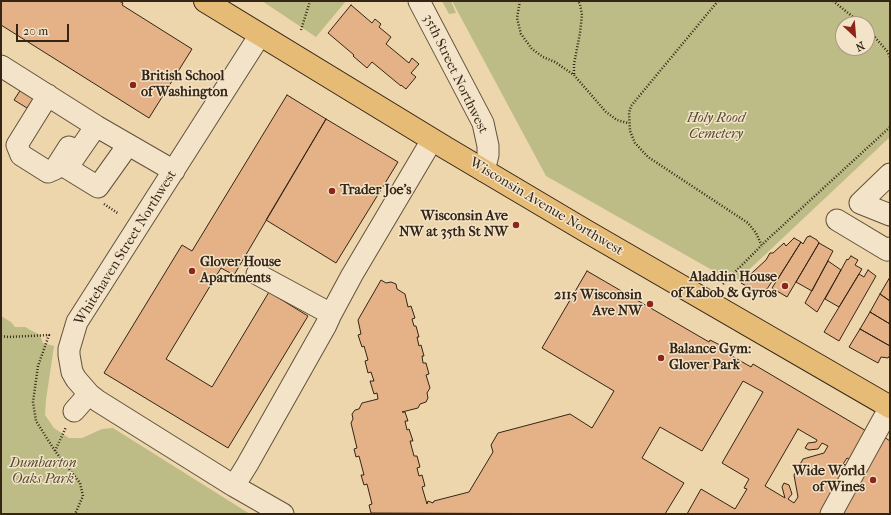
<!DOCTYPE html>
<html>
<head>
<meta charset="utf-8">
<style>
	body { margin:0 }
	#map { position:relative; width:891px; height:515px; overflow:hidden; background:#edd6ac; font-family:"IM FELL French Canon",serif }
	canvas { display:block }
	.frame { position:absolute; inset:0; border:2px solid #342516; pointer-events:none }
	.north { position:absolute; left:835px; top:16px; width:40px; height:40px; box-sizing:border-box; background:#f3e4c9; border:1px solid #a79881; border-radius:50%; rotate:154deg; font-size:11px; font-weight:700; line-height:16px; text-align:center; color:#342516 }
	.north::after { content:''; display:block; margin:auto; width:14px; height:18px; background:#8f2418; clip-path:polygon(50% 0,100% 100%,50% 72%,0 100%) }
	.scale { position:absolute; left:16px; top:24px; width:53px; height:18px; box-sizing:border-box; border:2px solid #342516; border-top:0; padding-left:5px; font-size:12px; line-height:14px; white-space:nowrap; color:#342516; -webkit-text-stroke:3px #f3e4c9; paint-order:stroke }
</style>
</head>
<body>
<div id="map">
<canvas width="891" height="515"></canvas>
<div class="frame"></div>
<div class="north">N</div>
<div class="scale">20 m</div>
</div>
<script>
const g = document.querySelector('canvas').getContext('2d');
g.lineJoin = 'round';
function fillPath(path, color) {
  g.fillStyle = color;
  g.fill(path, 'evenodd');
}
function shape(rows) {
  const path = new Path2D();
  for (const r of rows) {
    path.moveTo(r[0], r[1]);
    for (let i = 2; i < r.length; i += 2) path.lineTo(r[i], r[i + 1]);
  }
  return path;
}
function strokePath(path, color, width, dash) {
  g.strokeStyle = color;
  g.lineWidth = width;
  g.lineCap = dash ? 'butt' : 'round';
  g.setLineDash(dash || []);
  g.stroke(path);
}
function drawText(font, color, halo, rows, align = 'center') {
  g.font = font + ' "IM FELL French Canon",serif';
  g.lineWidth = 3;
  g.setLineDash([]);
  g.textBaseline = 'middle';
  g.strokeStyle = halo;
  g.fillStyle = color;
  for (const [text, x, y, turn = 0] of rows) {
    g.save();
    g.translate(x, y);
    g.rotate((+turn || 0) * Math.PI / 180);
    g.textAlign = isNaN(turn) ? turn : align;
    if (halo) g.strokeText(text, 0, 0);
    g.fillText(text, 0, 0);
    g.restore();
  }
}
fillPath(shape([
	[262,1,346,1,316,37],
	[442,1,451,1,456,13,449,14],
	[452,1,890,1,890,137,735,283,546,176],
	[843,24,867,24,867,48,843,48],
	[1,316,11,322,15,327,25,327,40,335,43,343,54,346,46,400,45,415,54,428,69,438,82,438,102,429,113,428,250,514,1,514]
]), '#bebc86');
const building = shape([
	[1,1,119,1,123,3,122,5,192,49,149,118,1,25,1,1],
	[351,5,372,23,375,19,381,24,379,27,391,37,386,44,409,63,412,58,419,64,411,73,416,77,406,89,401,85,401,86,372,62,367,68,353,56,354,55,328,33,351,5],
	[23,86,36,95,27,108,14,100,23,86],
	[287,95,326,119,234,275,221,268,166,359,212,387,269,292,308,316,228,448,104,373,182,245,192,251,287,95],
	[326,119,398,162,336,263,266,220,326,119],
	[810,236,817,240,819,243,787,297,772,288,801,242,803,244,807,237,810,236],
	[794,238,801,242,776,282,773,280,767,289,760,294,741,283,766,260,770,253,773,253,784,243,786,246,794,238],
	[819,243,833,251,812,291,796,282,819,243],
	[851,256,858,260,855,265,862,269,839,307,825,299,847,259,848,260,851,256],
	[828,261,841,270,817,312,805,303,828,261],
	[868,270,876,276,839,341,824,332,859,274,864,277,868,270],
	[587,271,709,342,710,340,720,345,718,348,751,367,753,364,868,432,851,460,847,458,843,464,848,466,820,514,687,514,701,489,735,509,747,489,744,488,749,479,722,463,763,392,743,381,702,451,660,427,642,458,684,483,665,514,371,513,369,505,372,504,367,484,364,485,361,475,364,475,359,456,356,457,354,449,357,448,351,423,353,419,352,414,355,410,359,409,362,403,378,399,377,393,374,394,370,381,374,381,371,372,368,373,365,361,368,360,364,346,362,347,358,335,361,334,358,320,381,280,386,283,391,282,396,284,397,289,405,294,408,307,411,306,415,318,412,319,414,326,416,326,419,337,417,337,419,346,421,345,424,356,422,356,423,363,426,363,429,374,426,375,430,388,427,393,428,398,426,402,420,404,418,408,402,412,405,412,408,421,405,421,407,430,409,429,413,441,410,441,414,456,417,456,420,467,417,468,419,476,422,475,425,486,422,487,427,504,428,501,433,503,434,501,469,492,493,452,491,445,498,433,570,414,592,428,614,391,542,348,587,271],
	[798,429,817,440,816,442,808,443,805,448,809,450,818,449,822,443,828,446,824,453,803,459,794,475,798,497,794,503,788,499,792,494,789,485,784,483,782,487,785,498,765,486,798,429],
	[890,277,890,301,880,294,890,277],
	[880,294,890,301,890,324,870,312,880,294],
	[870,312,890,324,890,346,860,329,870,312],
	[860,329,890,346,890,355,888,358,881,357,878,363,849,347,860,329],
	[884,437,890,441,890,514,845,514,837,509,884,437]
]);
fillPath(building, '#e5b186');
strokePath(building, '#342516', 1);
const minor = shape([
	[419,1,483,123,488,146,488,155,484,171],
	[260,35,77,322,69,349,69,355,72,372,76,379,89,394,98,401,234,486,283,514],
	[1,66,96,126],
	[48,95,17,145,21,155,48,172,55,169,69,147],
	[128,145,98,187,67,168,96,126,174,171],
	[890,174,860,203,890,215],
	[837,220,887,250,890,248],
	[257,274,331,314],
	[74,411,89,394],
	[234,486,247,465,326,325,331,314,352,275,432,140],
	[831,514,890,407]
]);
const major = shape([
	[205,1,446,148,586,231,890,407]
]);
strokePath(minor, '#62513c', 23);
strokePath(major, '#342516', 24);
strokePath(shape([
	[520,1,517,18,521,34,532,49,543,57,555,62,574,75,606,112,617,120,628,123],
	[718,1,631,106,629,113,630,131,635,143,648,157,748,223,756,233,762,246],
	[833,1,862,24],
	[867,28,887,51,890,57],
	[301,30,310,1],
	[574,74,574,64,580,33,582,15,580,4,578,1],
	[104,204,119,214],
	[723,284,768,239,890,127],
	[1,336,8,337,49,335,38,366,33,402,36,421,55,451,80,483,83,496,75,514],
	[55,451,66,427]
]), '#342516', 2.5, [1, 2]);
strokePath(minor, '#f3e4c9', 21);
strokePath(major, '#e6bb76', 22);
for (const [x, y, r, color] of [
	[133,85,4,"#8f2418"],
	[332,191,4,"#8f2418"],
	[516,225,4,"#8f2418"],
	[192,271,4,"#8f2418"],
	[785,286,4,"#8f2418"],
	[650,304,4,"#8f2418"],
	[661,358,4,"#8f2418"],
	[873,480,4,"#8f2418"]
]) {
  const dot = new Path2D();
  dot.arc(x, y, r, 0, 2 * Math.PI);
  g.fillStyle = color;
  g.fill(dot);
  strokePath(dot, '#f3e4c9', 1.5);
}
drawText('14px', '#342516', '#f3e4c9', [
	["35th Street Northwest",455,74,64],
	["Wisconsin Avenue Northwest",546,207,31],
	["Whitehaven Street Northwest",126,248,-58]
]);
drawText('bold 14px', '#342516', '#f3e4c9', [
	["British School",141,77],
	["of Washington",141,93],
	["Trader Joe's",340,191],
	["Wisconsin Ave",508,217,"right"],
	["NW at 35th St NW",508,233,"right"],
	["Glover House",200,263],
	["Apartments",200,279],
	["Aladdin House",777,278,"right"],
	["of Kabob & Gyros",777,294,"right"],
	["2115 Wisconsin",642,296,"right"],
	["Ave NW",642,312,"right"],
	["Balance Gym:",669,350],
	["Glover Park",669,366],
	["Wide World",865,472,"right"],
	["of Wines",865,488,"right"]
], 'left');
drawText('italic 14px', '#564b32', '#f3e4c9', [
	["Holy Rood",716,119],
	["Cemetery",716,135],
	["Dumbarton",43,464],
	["Oaks Park",43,480]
]);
</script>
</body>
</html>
